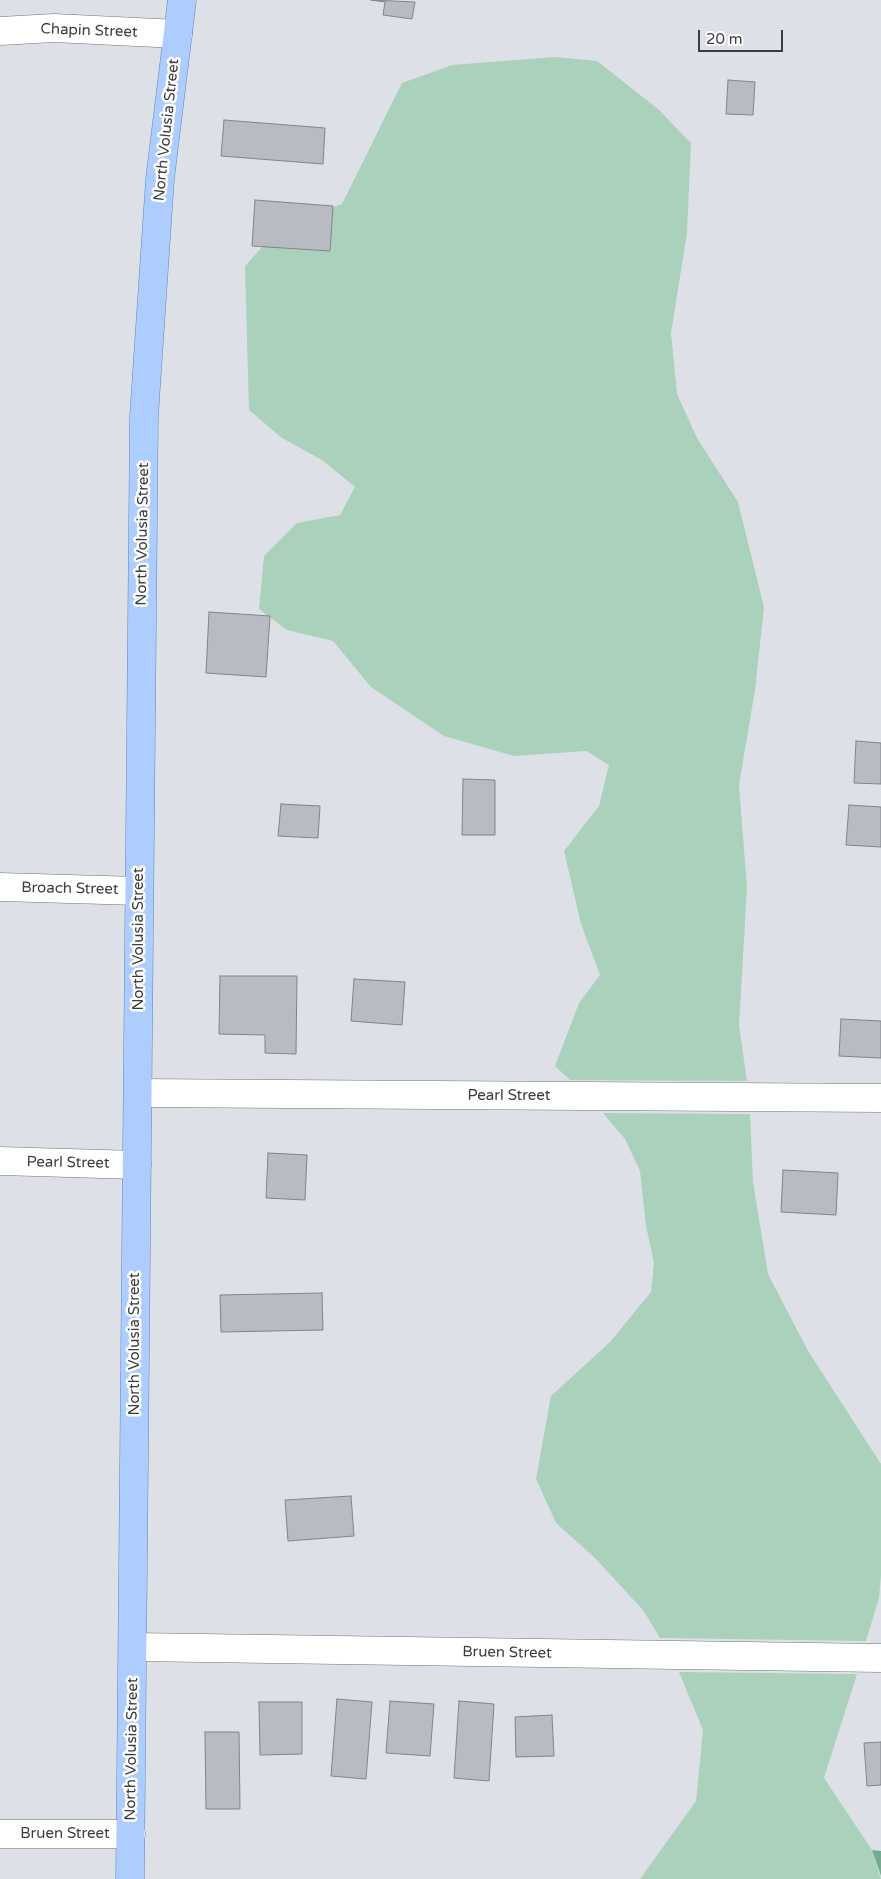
<!DOCTYPE html>
<html>
<head>
<meta charset="utf-8">
<style>
	body { margin:0 }
	#map { position:relative; width:881px; height:1879px; overflow:hidden; background:#dde1e7; font-family:"Varela Round",sans-serif }
	canvas { display:block }
	.scale { position:absolute; left:698px; top:30px; width:85px; height:22px; box-sizing:border-box; border:2px solid #3a3c3e; border-top:0; padding-left:6px; font-size:15px; line-height:18px; white-space:nowrap; color:#3a3c3e; -webkit-text-stroke:4px #fff; paint-order:stroke }
</style>
</head>
<body>
<div id="map">
<canvas width="881" height="1879"></canvas>
<div class="scale">20 m</div>
</div>
<script>
const g = document.querySelector('canvas').getContext('2d');
g.lineJoin = 'round';
function fillPath(path, color) {
  g.fillStyle = color;
  g.fill(path, 'evenodd');
}
function shape(rows) {
  const path = new Path2D();
  for (const r of rows) {
    path.moveTo(r[0], r[1]);
    for (let i = 2; i < r.length; i += 2) path.lineTo(r[i], r[i + 1]);
  }
  return path;
}
function strokePath(path, color, width, dash) {
  g.strokeStyle = color;
  g.lineWidth = width;
  g.lineCap = dash ? 'butt' : 'round';
  g.setLineDash(dash || []);
  g.stroke(path);
}
function drawText(font, color, halo, rows, align = 'center') {
  g.font = font + ' "Varela Round",sans-serif';
  g.lineWidth = 5;
  g.setLineDash([]);
  g.textBaseline = 'middle';
  g.strokeStyle = halo;
  g.fillStyle = color;
  for (const [text, x, y, turn = 0] of rows) {
    g.save();
    g.translate(x, y);
    g.rotate((+turn || 0) * Math.PI / 180);
    g.textAlign = isNaN(turn) ? turn : align;
    if (halo) g.strokeText(text, 0, 0);
    g.fillText(text, 0, 0);
    g.restore();
  }
}
fillPath(shape([
	[555,57,597,61,658,109,691,143,687,233,671,333,677,394,697,438,738,502,764,607,755,690,739,785,747,888,739,1025,747,1081,570,1080,555,1066,579,1003,600,975,581,924,564,851,599,806,609,765,586,751,514,756,444,736,371,687,333,641,287,630,259,609,264,556,297,523,340,515,355,487,322,460,282,438,249,410,245,266,280,227,342,204,402,83,452,65],
	[603,1113,750,1114,753,1182,768,1274,808,1351,881,1464,881,1575,879,1598,866,1641,660,1638,643,1610,594,1557,556,1523,536,1479,551,1396,610,1342,651,1292,654,1263,646,1226,640,1171,625,1139],
	[679,1672,857,1674,824,1778,872,1850,881,1879,640,1879,696,1801,703,1730]
]), '#aad1bc');
fillPath(shape([
	[872,1850,881,1851,881,1876]
]), '#72ab8e');
const building = shape([
	[371,0,415,2,412,19,383,15,385,2,371,0],
	[728,80,755,82,753,115,726,114,728,80],
	[224,120,325,128,323,164,221,156,224,120],
	[255,200,333,206,330,251,252,246,255,200],
	[209,612,270,616,266,677,206,673,209,612],
	[856,741,881,743,881,784,854,783,856,741],
	[463,779,495,780,495,835,462,835,463,779],
	[281,804,320,806,318,838,278,836,281,804],
	[849,805,881,807,881,847,846,845,849,805],
	[220,976,297,976,296,1054,265,1053,265,1035,219,1034,220,976],
	[354,979,405,982,402,1025,351,1021,354,979],
	[841,1019,881,1021,881,1058,839,1056,841,1019],
	[268,1153,307,1155,305,1200,266,1198,268,1153],
	[783,1170,838,1173,836,1215,781,1212,783,1170],
	[322,1293,323,1330,221,1332,220,1295,322,1293],
	[351,1496,354,1536,288,1541,285,1500,351,1496],
	[337,1699,372,1702,366,1779,331,1776,337,1699],
	[390,1701,434,1704,430,1756,386,1753,390,1701],
	[459,1701,494,1704,489,1781,454,1778,459,1701],
	[259,1702,302,1702,302,1754,260,1755,259,1702],
	[552,1715,554,1756,516,1757,515,1717,552,1715],
	[205,1732,239,1732,240,1809,206,1809,205,1732],
	[881,1742,881,1785,867,1786,864,1743,881,1742]
]);
fillPath(building, '#b8bcc2');
strokePath(building, '#81848a', 1);
const minor = shape([
	[0,31,54,28,178,34],
	[0,887,139,891],
	[138,1093,881,1098],
	[0,1161,137,1165],
	[134,1647,881,1658],
	[0,1834,131,1834]
]);
const major = shape([
	[130,1879,144,416,160,179,182,0]
]);
strokePath(minor, '#6e7277', 29);
strokePath(major, '#6084ba', 29);
strokePath(minor, '#fff', 28);
strokePath(major, '#accdfe', 28);
drawText('15px', '#3a3c3e', '#fff', [
	["Chapin Street",89,31,2],
	["North Volusia Street",167,130,-84],
	["North Volusia Street",143,534,-89],
	["Broach Street",70,889,1],
	["North Volusia Street",139,939,-90],
	["Pearl Street",509,1096],
	["Pearl Street",68,1163,1],
	["North Volusia Street",135,1344,-90],
	["Bruen Street",507,1653,1],
	["North Volusia Street",132,1749,-89],
	["Bruen Street",65,1834]
]);
</script>
</body>
</html>
